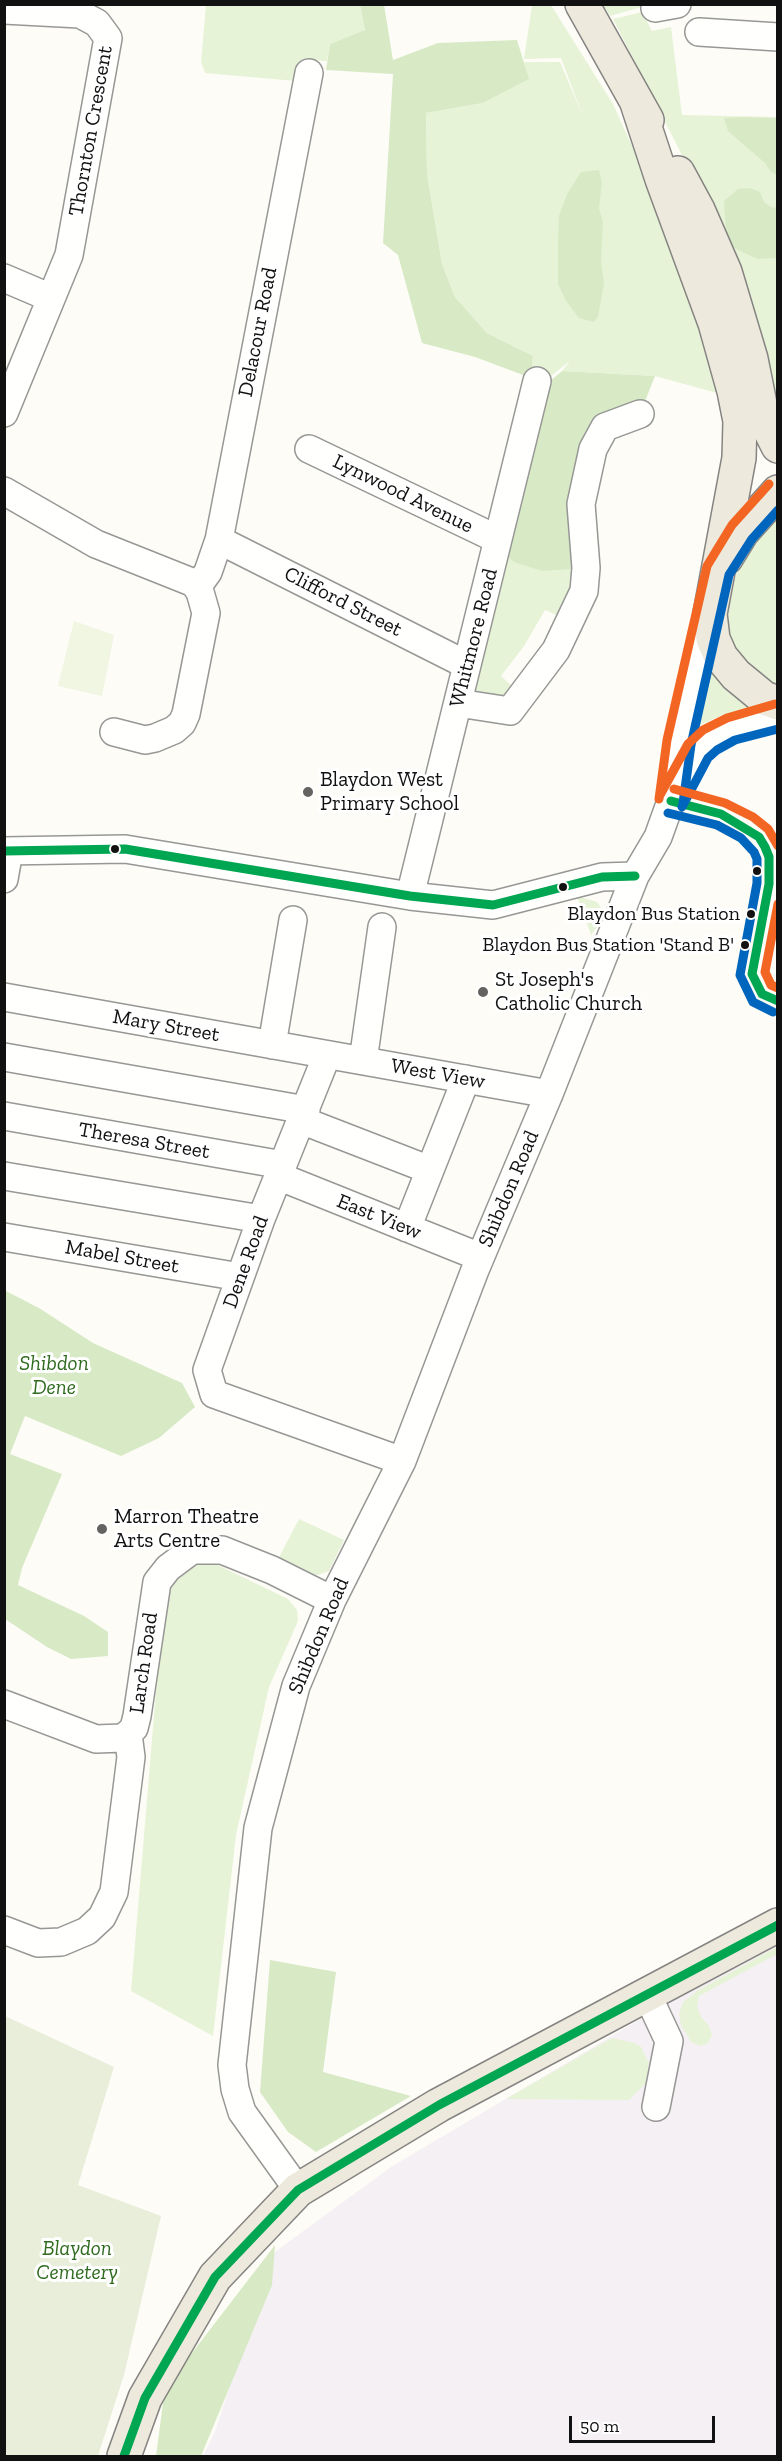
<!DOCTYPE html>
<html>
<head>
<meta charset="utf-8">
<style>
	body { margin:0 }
	#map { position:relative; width:782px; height:2461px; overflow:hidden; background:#fdfcf7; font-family:"Zilla Slab",serif }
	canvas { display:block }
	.frame { position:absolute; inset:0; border:6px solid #111; pointer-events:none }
	.scale { position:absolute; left:569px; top:2416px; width:146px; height:27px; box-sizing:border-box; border:3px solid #111; border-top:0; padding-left:8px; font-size:18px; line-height:21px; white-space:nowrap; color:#111; -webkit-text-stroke:4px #fff; paint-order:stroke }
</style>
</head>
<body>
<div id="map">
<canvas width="782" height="2461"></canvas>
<div class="frame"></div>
<div class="scale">50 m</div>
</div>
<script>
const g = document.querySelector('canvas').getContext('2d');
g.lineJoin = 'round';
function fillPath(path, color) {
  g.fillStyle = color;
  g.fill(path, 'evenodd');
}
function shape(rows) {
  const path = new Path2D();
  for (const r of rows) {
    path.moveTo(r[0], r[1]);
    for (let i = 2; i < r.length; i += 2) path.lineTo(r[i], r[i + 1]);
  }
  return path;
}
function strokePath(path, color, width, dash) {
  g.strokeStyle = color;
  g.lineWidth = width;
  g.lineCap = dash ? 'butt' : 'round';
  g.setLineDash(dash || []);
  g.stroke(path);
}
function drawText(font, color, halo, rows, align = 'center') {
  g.font = font + ' "Zilla Slab",serif';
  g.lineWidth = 6;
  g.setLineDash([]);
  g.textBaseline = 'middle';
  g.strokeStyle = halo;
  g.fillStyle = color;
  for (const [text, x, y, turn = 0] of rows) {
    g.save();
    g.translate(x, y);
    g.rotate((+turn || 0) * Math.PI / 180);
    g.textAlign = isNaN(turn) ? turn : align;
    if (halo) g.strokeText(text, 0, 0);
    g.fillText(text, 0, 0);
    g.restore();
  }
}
fillPath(shape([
	[777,1938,777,2456,203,2456,216,2429,272,2254,391,2167]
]), '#f5f0f3');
fillPath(shape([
	[206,5,360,5,365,31,330,44,327,61,301,60,296,81,205,73,201,62],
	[532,5,551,5,613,104,642,168,703,332,717,393,655,376,562,371,570,361,542,383,531,378,533,356,487,333,455,297,442,264,427,174,426,113,483,103,528,79,524,62,560,62,582,114,561,58,524,59],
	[603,5,649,5,610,16],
	[642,12,652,31,671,27,682,115,777,117,777,456,685,161,613,19],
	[777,511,777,687,768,685,738,659,725,624,732,575,752,542],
	[495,550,586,568,570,621,545,610,524,646,501,676,522,695,458,703],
	[710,666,752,710,722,715,698,726],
	[577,896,597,902,602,910,601,922,591,935],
	[299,1519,344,1540,329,1571,318,1575,305,1574,276,1563],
	[197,1555,288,1599,297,1610,298,1621,269,1687,236,1835,213,2036,131,1991,164,1596,178,1567],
	[777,1947,777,1954,699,1996,697,2006,701,2017,709,2026,712,2035,708,2043,701,2046,691,2042,681,2025,679,2014,683,2002,697,1991],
	[612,2038,635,2043,641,2047,649,2063,646,2083,629,2100,506,2099]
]), '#e7f3d7');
fillPath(shape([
	[360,5,384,5,393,60,438,43,517,40,529,79,483,103,426,113,427,174,442,264,455,297,487,333,533,356,531,378,475,357,422,343,398,255,383,243,393,74,326,70,330,44,365,30],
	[745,117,777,118,777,175,771,172,765,163,728,131,724,118],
	[599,170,602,182,599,208,603,222,601,262,604,283,598,317,594,322,579,318,566,301,558,284,558,240,559,216,567,194,581,172],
	[750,188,760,192,764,202,771,207,777,208,777,258,758,259,742,252,732,246,726,232,724,201,738,189],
	[562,371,655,376,640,414,605,427,586,568,542,571,514,562,502,551,550,381],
	[4,1290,39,1308,93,1343,182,1383,195,1407,159,1438,121,1456,25,1416,10,1454,62,1474,22,1568,18,1585,84,1616,108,1632,108,1656,71,1659,47,1647,5,1619],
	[270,1960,336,1972,323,2072,411,2096,316,2152,288,2132,260,2092],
	[275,2245,272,2285,201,2456,156,2456,165,2388]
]), '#d8eac5');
fillPath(shape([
	[5,2016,114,2067,78,2185,161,2216,124,2375,98,2456,5,2456]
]), '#e9eedb');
fillPath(shape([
	[74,621,114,635,102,696,58,686]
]), '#f0f6e1');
const minor = shape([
	[655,8,677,4],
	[4,10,80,14,97,23,108,38,69,255,4,413],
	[699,32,778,37],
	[4,278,51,298],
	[309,449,497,539],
	[4,491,96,544,194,583,200,592,206,613,186,714,182,723,174,730,155,738,145,740,114,732],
	[219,540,467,665],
	[194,583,203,579,208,572,219,540,309,73],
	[458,703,510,711,556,650,584,591,586,568,581,504,593,449,605,427,640,414],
	[673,784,679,743,710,617],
	[4,851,125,849,410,896,493,905,602,877,635,876],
	[4,879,9,851],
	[410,896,537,381],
	[4,997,549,1094],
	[272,1045,293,920],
	[327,1055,261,1219,207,1370,214,1394,402,1461],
	[4,1057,306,1110],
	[363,1061,382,927],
	[4,1116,283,1165],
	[301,1120,430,1170],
	[4,1176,261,1219],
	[278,1176,480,1257],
	[407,1228,466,1079],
	[4,1237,240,1277],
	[4,1704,96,1739,122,1738,128,1734,134,1728,137,1716,157,1582,168,1568,192,1550,222,1550,272,1570,332,1600],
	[4,1930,38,1943,61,1942,87,1931,102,1917,114,1892,131,1757,128,1734],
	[647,1994,669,2041,656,2107],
	[298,2190,242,2112,235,2089,232,2065,258,1828,296,1686,332,1600,402,1461,475,1270,549,1094,635,876,658,837,671,801,698,751,710,740,731,729,778,716]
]);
const major = shape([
	[582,4,647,120],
	[637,103,662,179,715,323,734,391,740,421,739,458,710,614,713,639,721,657,736,675,764,698,778,703],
	[678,173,698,210,725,272,751,359,762,414,778,446],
	[726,558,742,532,778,492],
	[124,2456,145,2398,215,2277,298,2190,439,2105,778,1925]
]);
strokePath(minor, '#979795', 30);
strokePath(major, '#858482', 36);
strokePath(minor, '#fffffe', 27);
strokePath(major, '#ede9dc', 33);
strokePath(shape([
	[671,801,721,814,759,837,765,847,769,857,769,884,752,974,762,994,778,1001],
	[4,851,125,849,410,896,493,905,602,877,635,876],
	[124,2456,145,2398,215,2277,298,2190,439,2105,778,1925]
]), '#00a651', 9);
strokePath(shape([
	[683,803,691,745,729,575,752,539,778,510],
	[682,807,708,758,717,750,735,740,778,729],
	[668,813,717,825,741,838,754,852,757,859,757,883,740,975,753,1002,773,1012]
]), '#0065bd', 9);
strokePath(shape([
	[674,789,725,803,753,817,768,829,778,846],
	[660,795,688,744,703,730,727,718,775,704],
	[659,799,667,740,707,566,732,525,769,484],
	[778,904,765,972,771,985,778,988]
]), '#f26522', 9);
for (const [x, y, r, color] of [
	[308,792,6,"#646362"],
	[115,849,5,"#111"],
	[757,871,5,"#111"],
	[563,887,5,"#111"],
	[751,914,5,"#111"],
	[745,945,5,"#111"],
	[483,992,6,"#646362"],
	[102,1529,6,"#646362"]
]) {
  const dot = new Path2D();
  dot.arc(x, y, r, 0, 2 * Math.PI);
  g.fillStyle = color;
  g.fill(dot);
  strokePath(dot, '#fff', 2);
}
drawText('20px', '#111', '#fff', [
	["Blaydon Bus Station",740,914],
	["Blaydon Bus Station 'Stand B'",734,945]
], 'right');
drawText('21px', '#111', '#fff', [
	["Thornton Crescent",91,131,-80],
	["Delacour Road",258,332,-79],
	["Lynwood Avenue",403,494,26],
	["Clifford Street",343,602,27],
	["Whitmore Road",474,638,-76],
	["Mary Street",166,1026,10],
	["West View",438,1074,10],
	["Theresa Street",144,1141,10],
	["Shibdon Road",509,1189,-67],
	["East View",379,1217,22],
	["Mabel Street",122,1257,10],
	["Dene Road",246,1262,-70],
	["Shibdon Road",319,1636,-67],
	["Larch Road",144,1663,-82]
]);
drawText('21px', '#111', '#fff', [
	["Blaydon West",320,780],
	["Primary School",320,804],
	["St Joseph's",495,980],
	["Catholic Church",495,1004],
	["Marron Theatre",114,1517],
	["Arts Centre",114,1541]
], 'left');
drawText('italic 21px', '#2f6b1f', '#fff', [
	["Shibdon",54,1364],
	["Dene",54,1388],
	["Blaydon",77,2249],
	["Cemetery",77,2273]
]);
</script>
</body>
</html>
